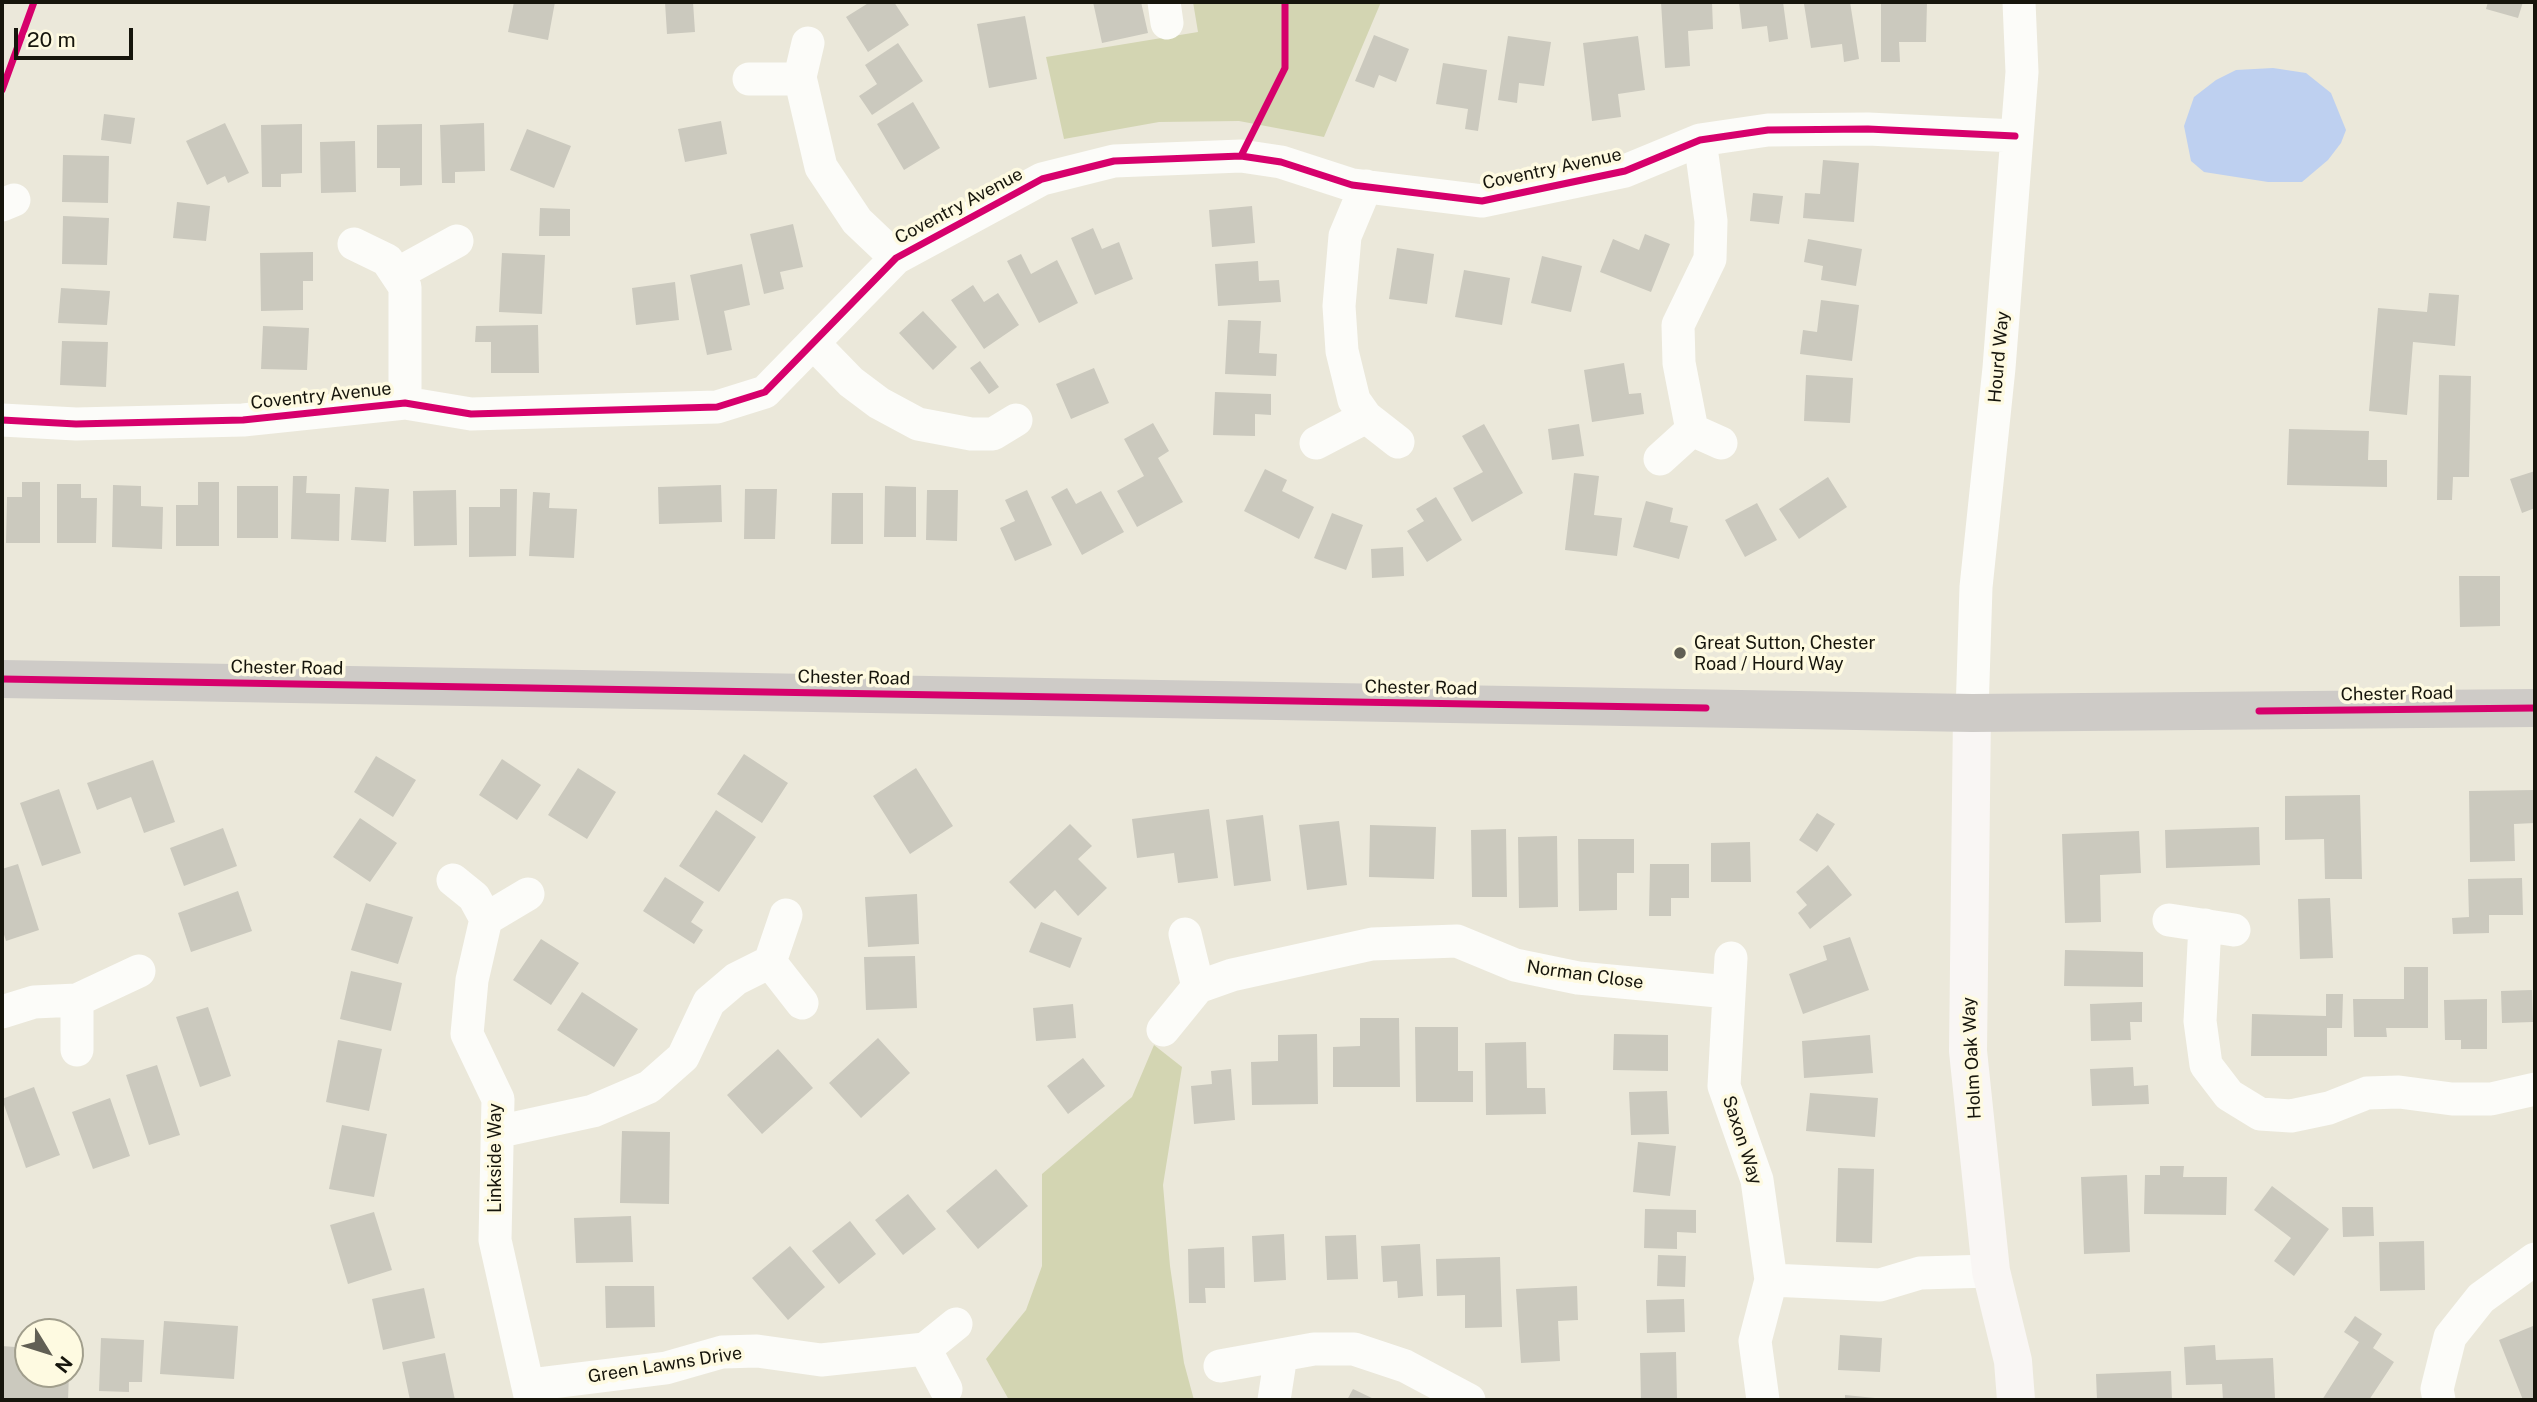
<!DOCTYPE html>
<html>
<head>
<meta charset="utf-8">
<style>
	body { margin:0 }
	#map { position:relative; width:2537px; height:1402px; overflow:hidden; background:#ebe8da; font-family:"Public Sans",sans-serif }
	canvas { display:block }
	.frame { position:absolute; inset:0; border:4px solid #16150c; pointer-events:none }
	.north { position:absolute; left:14px; top:1318px; width:70px; height:70px; box-sizing:border-box; background:#fefae1; border:2px solid #a19e8c; border-radius:50%; rotate:128deg; font-size:19px; font-weight:700; line-height:28px; text-align:center; color:#16150c }
	.north::after { content:''; display:block; margin:auto; width:24px; height:32px; background:#615f54; clip-path:polygon(50% 0,100% 100%,50% 72%,0 100%) }
	.scale { position:absolute; left:14px; top:28px; width:119px; height:32px; box-sizing:border-box; border:4px solid #16150c; border-top:0; padding-left:9px; font-size:21px; line-height:24px; white-space:nowrap; color:#16150c; -webkit-text-stroke:5px #fefae1; paint-order:stroke }
</style>
</head>
<body>
<div id="map">
<canvas width="2537" height="1402"></canvas>
<div class="frame"></div>
<div class="north">N</div>
<div class="scale">20 m</div>
</div>
<script>
const g = document.querySelector('canvas').getContext('2d');
g.lineJoin = 'round';
function fillPath(path, color) {
  g.fillStyle = color;
  g.fill(path, 'evenodd');
}
function shape(rows) {
  const path = new Path2D();
  for (const r of rows) {
    path.moveTo(r[0], r[1]);
    for (let i = 2; i < r.length; i += 2) path.lineTo(r[i], r[i + 1]);
  }
  return path;
}
function strokePath(path, color, width, dash) {
  g.strokeStyle = color;
  g.lineWidth = width;
  g.lineCap = dash ? 'butt' : 'round';
  g.setLineDash(dash || []);
  g.stroke(path);
}
function drawText(font, color, halo, rows, align = 'center') {
  g.font = font + ' "Public Sans",sans-serif';
  g.lineWidth = 7;
  g.setLineDash([]);
  g.textBaseline = 'middle';
  g.strokeStyle = halo;
  g.fillStyle = color;
  for (const [text, x, y, turn = 0] of rows) {
    g.save();
    g.translate(x, y);
    g.rotate((+turn || 0) * Math.PI / 180);
    g.textAlign = isNaN(turn) ? turn : align;
    if (halo) g.strokeText(text, 0, 0);
    g.fillText(text, 0, 0);
    g.restore();
  }
}
fillPath(shape([
	[1193,2,1381,2,1324,137,1239,121,1159,122,1064,139,1046,57,1198,32],
	[1154,1045,1182,1067,1163,1185,1170,1266,1184,1363,1194,1400,1009,1400,986,1359,1026,1310,1042,1266,1042,1174,1132,1097]
]), '#d3d5b2');
fillPath(shape([
	[2273,68,2306,73,2331,93,2346,130,2341,143,2328,160,2302,182,2268,182,2204,172,2191,161,2184,126,2194,97,2216,80,2236,70]
]), '#bed0f0');
fillPath(shape([
	[514,2,555,2,548,40,508,32],
	[665,2,693,2,695,32,667,34],
	[870,2,894,2,909,25,868,52,846,17],
	[1093,2,1141,2,1148,33,1102,43],
	[1661,2,1712,2,1713,29,1688,31,1690,66,1665,68],
	[1739,2,1783,2,1788,39,1769,42,1767,26,1742,29],
	[1815,2,1850,2,1859,59,1844,62,1842,44,1811,48,1804,4],
	[1881,2,1927,2,1926,42,1899,42,1900,62,1881,62],
	[2488,2,2523,2,2518,18,2486,9],
	[1025,16,1037,79,989,88,977,24],
	[1374,35,1409,49,1396,82,1379,75,1374,88,1355,81],
	[1508,36,1551,42,1544,86,1519,83,1517,103,1498,100],
	[1638,36,1645,90,1618,94,1621,117,1592,121,1583,43],
	[898,43,923,81,872,115,859,96,877,84,865,65],
	[1443,63,1487,70,1478,131,1465,129,1468,109,1436,104],
	[913,102,940,148,904,170,877,124],
	[104,114,135,118,131,144,101,140],
	[721,121,727,154,685,162,678,129],
	[225,123,249,173,228,183,225,176,207,185,186,141],
	[484,123,485,171,455,172,455,183,442,183,440,125],
	[302,124,302,173,281,174,281,187,262,187,261,125],
	[422,124,422,185,400,186,400,168,377,168,377,125],
	[527,129,571,146,554,188,510,170],
	[355,141,356,192,321,193,320,142],
	[63,155,109,156,108,203,62,202],
	[1823,160,1859,163,1854,222,1803,218,1805,193,1820,194],
	[1753,193,1783,196,1779,224,1750,221],
	[177,202,210,206,206,241,173,238],
	[1252,206,1255,243,1212,247,1209,210],
	[540,208,570,209,570,236,539,236],
	[63,216,109,218,107,265,62,264],
	[793,224,803,267,780,272,784,289,764,294,750,234],
	[1093,228,1102,249,1119,242,1133,279,1095,295,1071,238],
	[1645,234,1670,244,1651,292,1600,272,1613,239,1639,250],
	[1808,239,1862,249,1856,286,1821,280,1823,266,1804,262],
	[1397,248,1434,254,1427,304,1389,299],
	[313,252,313,281,303,281,303,310,261,311,260,253],
	[502,253,545,255,542,314,499,312],
	[1021,254,1031,274,1057,260,1078,303,1039,323,1007,261],
	[1542,256,1582,266,1571,312,1531,303],
	[1258,261,1259,281,1279,280,1281,302,1218,306,1215,264],
	[742,264,750,305,724,311,732,350,707,355,690,275],
	[1464,270,1510,278,1502,325,1455,317],
	[675,282,679,320,636,325,632,288],
	[973,285,984,302,998,293,1019,325,984,349,951,300],
	[61,288,110,291,107,325,58,323],
	[2429,293,2459,295,2455,346,2413,342,2407,415,2369,411,2378,308,2427,312],
	[1821,300,1859,305,1852,361,1800,354,1803,330,1817,332],
	[923,311,957,347,933,370,899,333],
	[1228,320,1261,321,1259,353,1277,354,1276,376,1225,374],
	[538,325,539,373,491,373,491,342,475,342,476,326],
	[263,326,309,328,307,370,261,369],
	[62,341,108,342,106,387,60,385],
	[980,361,999,387,989,394,970,368],
	[1624,363,1629,394,1641,393,1644,414,1592,422,1584,370],
	[1094,368,1109,403,1071,419,1056,384],
	[1806,375,1853,378,1850,423,1804,421],
	[2439,375,2471,376,2469,477,2453,477,2452,500,2437,500],
	[1215,392,1271,394,1271,415,1255,414,1255,436,1213,435],
	[1153,423,1169,451,1158,458,1183,502,1137,527,1117,491,1144,476,1124,439],
	[1484,424,1523,493,1472,522,1453,488,1483,472,1462,436],
	[1579,424,1584,456,1552,460,1548,429],
	[2289,429,2369,431,2368,460,2387,460,2387,487,2287,485],
	[1265,469,1287,480,1282,491,1314,507,1299,539,1244,511],
	[2535,471,2535,508,2522,513,2510,479],
	[1574,473,1599,476,1594,515,1622,518,1617,556,1565,550],
	[293,476,307,476,306,493,340,494,339,541,291,539],
	[1828,477,1847,507,1799,539,1779,509],
	[22,482,40,482,40,543,6,543,7,497,22,497],
	[198,482,219,482,219,546,176,546,176,505,198,505],
	[57,484,81,484,81,498,97,498,96,543,57,543],
	[113,485,141,486,141,506,163,507,162,549,112,547],
	[721,485,722,522,659,524,658,487],
	[237,486,278,486,278,538,237,538],
	[885,486,916,487,916,537,884,537],
	[355,487,389,489,386,542,351,540],
	[1067,488,1076,504,1101,491,1124,532,1082,555,1051,497],
	[500,489,517,489,516,556,469,557,469,507,500,507],
	[745,489,777,489,775,539,744,539],
	[456,490,457,545,414,546,413,491],
	[927,490,958,490,957,541,926,540],
	[1027,490,1052,545,1015,561,1000,528,1015,521,1005,500],
	[533,492,550,493,549,508,577,509,574,558,529,556],
	[832,493,863,493,863,544,831,544],
	[1436,497,1462,540,1427,562,1407,531,1424,521,1416,509],
	[1646,501,1673,508,1670,522,1688,526,1679,559,1633,547],
	[1757,503,1777,540,1745,557,1725,520],
	[1332,513,1363,525,1346,570,1314,558],
	[1403,547,1404,576,1372,578,1371,549],
	[2459,576,2500,576,2500,626,2460,627],
	[744,754,788,783,762,823,717,794],
	[376,756,416,780,393,817,354,792],
	[502,759,541,785,517,820,479,795],
	[153,760,175,822,144,833,131,797,97,810,87,783],
	[578,768,616,792,587,839,548,815],
	[916,768,953,826,910,854,873,796],
	[59,789,81,853,42,866,20,803],
	[2535,790,2535,823,2514,824,2515,861,2470,862,2469,791],
	[2360,795,2362,879,2325,879,2324,839,2285,840,2285,796],
	[1209,809,1218,878,1178,883,1174,853,1137,858,1132,819],
	[716,810,756,837,719,892,679,866],
	[1817,813,1835,824,1817,852,1799,840],
	[1263,815,1271,881,1234,886,1226,820],
	[360,818,397,843,370,882,333,857],
	[1339,821,1347,885,1307,890,1299,825],
	[1070,824,1092,846,1078,859,1107,888,1078,916,1055,890,1035,909,1009,882],
	[1370,825,1436,827,1434,879,1369,877],
	[2259,827,2260,865,2166,868,2165,830],
	[223,828,237,866,184,886,170,848],
	[1506,829,1507,897,1472,897,1471,830],
	[2139,831,2141,873,2100,875,2101,922,2065,923,2062,834],
	[1557,836,1558,907,1519,908,1518,837],
	[1578,839,1634,839,1634,873,1617,873,1617,910,1579,911],
	[1750,842,1751,882,1711,882,1711,843],
	[18,864,39,930,6,941,2,928,2,869],
	[1650,864,1689,864,1689,898,1671,898,1671,916,1649,916],
	[1828,865,1852,895,1810,929,1798,913,1807,905,1796,892],
	[665,877,704,902,691,922,703,930,694,944,643,911],
	[2522,878,2523,915,2489,915,2489,933,2453,934,2452,918,2469,917,2468,879],
	[238,891,252,931,191,952,178,913],
	[917,894,919,944,868,947,865,897],
	[2330,898,2333,958,2300,959,2298,899],
	[366,903,413,917,398,964,351,950],
	[1041,922,1082,938,1070,968,1029,952],
	[1850,937,1869,990,1803,1014,1789,974,1827,960,1823,946],
	[541,939,579,963,551,1005,513,980],
	[2065,950,2143,952,2143,987,2064,986],
	[915,956,917,1008,866,1010,864,957],
	[2404,967,2428,967,2428,1028,2386,1028,2387,1037,2354,1037,2353,999,2404,999],
	[351,971,402,983,391,1031,340,1019],
	[2532,990,2533,1022,2502,1023,2501,991],
	[582,992,638,1029,614,1067,557,1030],
	[2326,994,2343,994,2342,1028,2327,1028,2327,1056,2251,1056,2252,1014,2326,1016],
	[2487,999,2487,1049,2461,1049,2461,1040,2445,1040,2444,1000],
	[2142,1002,2142,1022,2130,1022,2131,1040,2091,1041,2090,1004],
	[1073,1004,1076,1038,1036,1041,1033,1008],
	[208,1007,231,1076,200,1087,176,1017],
	[1360,1018,1399,1018,1400,1087,1333,1087,1333,1047,1360,1046],
	[1415,1027,1458,1027,1458,1071,1473,1071,1473,1102,1416,1102],
	[1317,1034,1318,1104,1252,1105,1251,1062,1278,1061,1278,1035],
	[1614,1034,1668,1035,1668,1071,1613,1070],
	[1870,1035,1873,1073,1804,1078,1802,1041],
	[878,1038,910,1073,861,1118,829,1083],
	[338,1040,382,1049,369,1111,326,1102],
	[1526,1042,1527,1088,1545,1088,1546,1114,1486,1115,1485,1043],
	[778,1049,813,1088,762,1134,727,1095],
	[1083,1058,1105,1086,1068,1114,1047,1086],
	[157,1065,180,1135,149,1145,126,1075],
	[2133,1067,2134,1086,2148,1085,2149,1104,2092,1106,2090,1069],
	[1231,1069,1235,1120,1194,1124,1191,1086,1212,1084,1211,1071],
	[34,1087,60,1155,26,1168,2,1099],
	[1667,1091,1669,1134,1631,1135,1629,1092],
	[1810,1093,1878,1098,1875,1137,1806,1131],
	[110,1098,130,1156,93,1169,72,1112],
	[342,1125,387,1134,374,1197,329,1189],
	[622,1131,670,1132,669,1204,620,1203],
	[1638,1142,1676,1146,1670,1196,1633,1192],
	[2160,1166,2184,1166,2183,1177,2227,1177,2226,1215,2144,1214,2145,1175,2160,1175],
	[1838,1168,1874,1169,1872,1243,1836,1242],
	[996,1169,1028,1206,978,1249,946,1211],
	[2127,1175,2130,1252,2084,1254,2081,1177],
	[2272,1186,2329,1229,2294,1276,2274,1261,2291,1238,2254,1210],
	[908,1194,936,1229,903,1255,875,1220],
	[2342,1207,2373,1207,2374,1236,2343,1237],
	[1645,1209,1696,1210,1696,1233,1677,1232,1677,1249,1644,1248],
	[374,1212,392,1270,348,1284,330,1225],
	[631,1216,633,1262,576,1263,574,1218],
	[850,1221,876,1254,839,1284,812,1251],
	[1284,1234,1286,1280,1254,1282,1252,1236],
	[1356,1235,1358,1279,1327,1280,1325,1236],
	[2424,1241,2425,1290,2380,1291,2379,1242],
	[1420,1244,1423,1296,1398,1298,1397,1281,1383,1282,1381,1246],
	[790,1246,825,1287,788,1320,752,1278],
	[1224,1247,1225,1288,1205,1288,1206,1303,1189,1303,1188,1249],
	[1658,1255,1686,1256,1685,1287,1657,1286],
	[1500,1257,1502,1327,1465,1328,1465,1295,1437,1296,1436,1259],
	[605,1286,654,1286,655,1327,606,1328],
	[1577,1286,1578,1320,1558,1321,1560,1361,1521,1363,1516,1289],
	[424,1288,435,1338,383,1350,372,1299],
	[1684,1299,1685,1332,1647,1333,1646,1300],
	[2355,1316,2382,1334,2373,1348,2394,1362,2369,1400,2322,1400,2359,1342,2344,1332],
	[164,1321,238,1326,234,1379,160,1374],
	[2533,1326,2535,1333,2535,1400,2523,1400,2499,1340],
	[1840,1335,1882,1338,1880,1372,1838,1370],
	[101,1338,144,1340,142,1382,129,1382,129,1392,99,1391],
	[2215,1345,2216,1360,2273,1358,2275,1398,2223,1400,2222,1384,2186,1385,2184,1347],
	[2,1346,28,1348,28,1374,69,1374,68,1400,2,1400],
	[1676,1352,1677,1400,1641,1400,1640,1353],
	[445,1353,455,1400,410,1400,402,1362],
	[2171,1371,2172,1400,2097,1400,2096,1374],
	[1353,1389,1376,1400,1347,1400],
	[1845,1395,1875,1398,1875,1400,1845,1400]
]), '#cbc9be');
strokePath(shape([
	[1164,2,1167,23],
	[808,43,800,77,821,167,857,221,896,258],
	[749,79,800,79],
	[1700,140,1711,221,1710,259,1678,325,1679,363,1692,430,1721,443],
	[1366,186,1345,236,1339,306,1342,351,1354,400,1366,417,1398,442],
	[2,205,14,200],
	[354,244,387,260,405,287,405,403],
	[397,274,457,241],
	[813,343,851,382,879,403,918,424,971,434,993,434,1016,420],
	[2,420,76,424,243,420,405,403,471,414,717,407,765,392,896,258,1042,179,1114,161,1241,156,1281,162,1352,185,1482,201,1625,171,1700,140,1768,130,1868,129,2015,136],
	[1316,443,1366,417],
	[1660,459,1692,430],
	[1972,713,1976,587,1999,368,2022,72,2019,2],
	[453,880,474,897,486,919,472,980,467,1034,498,1099,495,1240,531,1400],
	[486,919,528,894],
	[2169,920,2234,930],
	[2205,925,2200,1021,2206,1065,2229,1095,2260,1114,2291,1116,2329,1108,2367,1093,2399,1092,2452,1099,2491,1099,2535,1089],
	[1185,934,1198,987],
	[1731,958,1724,1086,1757,1180,1771,1280,1755,1341,1763,1400],
	[770,962,802,1003],
	[2,1012,34,1002,77,1000,139,971],
	[1163,1030,1198,987,1232,975,1372,944,1457,941,1515,965,1578,978,1729,992],
	[77,1050,77,1000],
	[497,1132,593,1111,649,1087,683,1057,709,1002,736,979,770,962,786,915],
	[1771,1280,1880,1285,1920,1273,1991,1271],
	[925,1349,946,1389],
	[1220,1366,1314,1349,1354,1349,1405,1366,1469,1400],
	[529,1385,666,1368,722,1352,757,1351,821,1360,925,1349,956,1324],
	[1274,1400,1281,1355],
	[2439,1400,2437,1389,2450,1337,2481,1298,2535,1259]
]), '#fcfcf9', 33);
strokePath(shape([
	[1972,713,1968,1051,1991,1271,2013,1361,2016,1400]
]), '#f9f6f4', 38);
strokePath(shape([
	[2,679,1972,713,2535,708]
]), '#cecbc7', 38);
strokePath(shape([
	[2,90,34,2],
	[1241,156,1285,68,1285,2],
	[2,420,76,424,243,420,405,403,471,414,717,407,765,392,896,258,1042,179,1114,161,1241,156,1281,162,1352,185,1482,201,1625,171,1700,140,1768,130,1868,129,2015,136],
	[2,679,1706,708],
	[2259,711,2535,708]
]), '#d6006c', 7);
for (const [x, y, r, color] of [
	[1680,653,7,"#615f54"]
]) {
  const dot = new Path2D();
  dot.arc(x, y, r, 0, 2 * Math.PI);
  g.fillStyle = color;
  g.fill(dot);
  strokePath(dot, '#fefae1', 2.5);
}
drawText('18px', '#16150c', '#fefae1', [
	["Coventry Avenue",1552,169,-12],
	["Coventry Avenue",959,206,-28],
	["Hourd Way",1999,357,-85],
	["Coventry Avenue",321,396,-6],
	["Chester Road",287,668,1],
	["Chester Road",854,678,1],
	["Chester Road",1421,688,1],
	["Chester Road",2397,694,-1],
	["Norman Close",1585,975,8],
	["Holm Oak Way",1972,1058,-93],
	["Saxon Way",1742,1140,72],
	["Linkside Way",495,1158,-90],
	["Green Lawns Drive",665,1365,-9]
]);
drawText('18px', '#16150c', '#fefae1', [
	["Great Sutton, Chester",1694,643],
	["Road / Hourd Way",1694,664]
], 'left');
</script>
</body>
</html>
